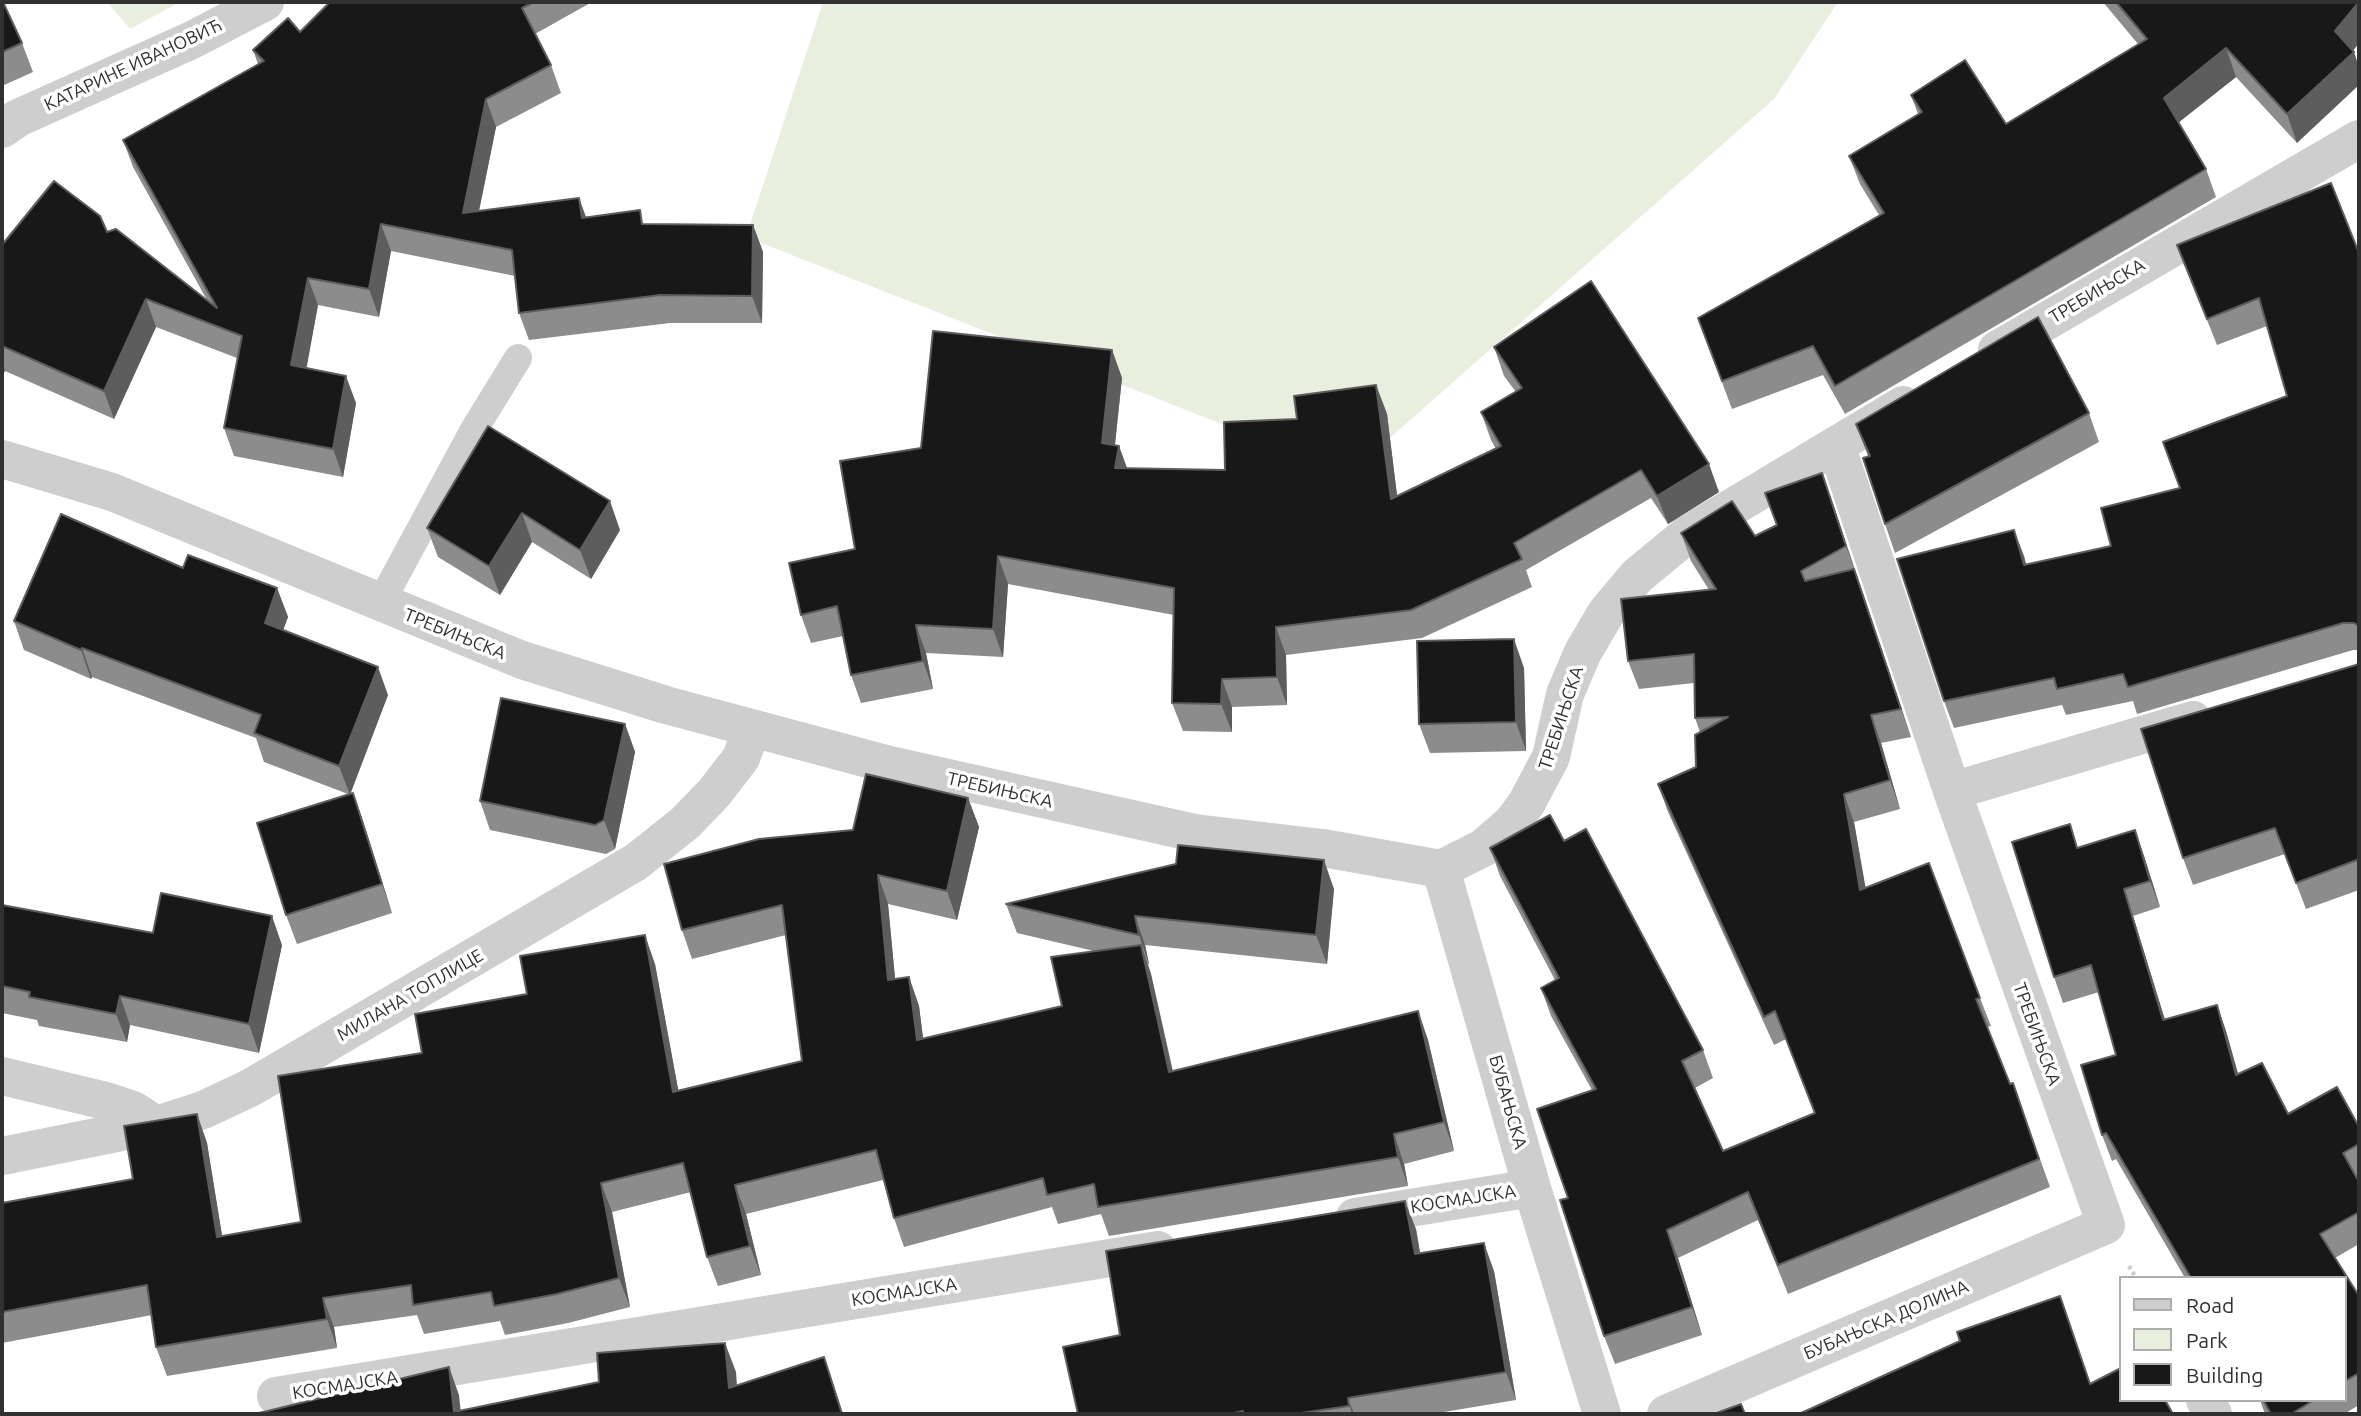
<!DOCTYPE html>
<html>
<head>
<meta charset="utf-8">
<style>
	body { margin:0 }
	#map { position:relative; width:2361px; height:1416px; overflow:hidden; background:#fff; font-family:Ubuntu,sans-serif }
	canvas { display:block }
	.frame { position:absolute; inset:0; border:4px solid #313131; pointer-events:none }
	.legend { position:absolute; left:2119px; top:1276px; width:228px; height:126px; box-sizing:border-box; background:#fff; border:2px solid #adadad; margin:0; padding:9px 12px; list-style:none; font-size:21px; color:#313131 }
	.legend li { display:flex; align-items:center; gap:14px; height:35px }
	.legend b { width:35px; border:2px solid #adadad }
</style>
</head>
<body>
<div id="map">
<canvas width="2361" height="1416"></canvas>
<div class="frame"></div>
<ul class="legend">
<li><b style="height:9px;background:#cecece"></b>Road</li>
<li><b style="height:19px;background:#e9efdf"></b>Park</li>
<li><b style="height:19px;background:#181818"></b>Building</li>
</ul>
</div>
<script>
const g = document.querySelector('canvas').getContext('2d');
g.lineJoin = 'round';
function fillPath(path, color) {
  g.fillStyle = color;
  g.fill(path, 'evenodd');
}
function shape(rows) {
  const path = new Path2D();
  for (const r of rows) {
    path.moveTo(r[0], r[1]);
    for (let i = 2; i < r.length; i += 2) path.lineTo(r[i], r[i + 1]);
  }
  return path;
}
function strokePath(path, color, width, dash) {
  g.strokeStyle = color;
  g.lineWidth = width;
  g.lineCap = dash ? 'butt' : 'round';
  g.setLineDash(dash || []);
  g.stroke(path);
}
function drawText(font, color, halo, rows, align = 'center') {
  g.font = font + ' Ubuntu,sans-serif';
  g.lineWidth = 7;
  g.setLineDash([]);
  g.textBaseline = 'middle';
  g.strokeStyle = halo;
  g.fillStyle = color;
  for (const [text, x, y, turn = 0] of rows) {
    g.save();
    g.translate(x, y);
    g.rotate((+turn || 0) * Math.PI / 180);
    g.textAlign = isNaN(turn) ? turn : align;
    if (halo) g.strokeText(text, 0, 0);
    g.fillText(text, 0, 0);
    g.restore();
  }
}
fillPath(shape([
	[107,2,180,2,130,29],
	[823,2,1838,2,1774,99,1349,474,746,237]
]), '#e9efdf');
strokePath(shape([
	[2129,1266,2136,1278]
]), '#cecece', 4.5, [3.5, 3.5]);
strokePath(shape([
	[380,604,475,428,518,358]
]), '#cecece', 28);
strokePath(shape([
	[2,129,18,118,192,40,265,2],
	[1997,350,2359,139],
	[2,459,112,492,522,660,666,705,890,765,1195,833,1323,848,1441,869,1483,848,1512,823,1526,804,1551,757,1565,694,1583,652,1606,613,1637,576,1688,534,1903,405],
	[1952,791,2193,720],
	[1441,869,1532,1188,1602,1414],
	[2,1076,106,1101,133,1110,156,1125],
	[2,1156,156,1125,203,1110,250,1088,636,862,685,823,714,793,741,758,752,728],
	[1355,1217,1532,1188],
	[276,1396,1158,1250],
	[2205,1400,2213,1414],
	[1666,1414,2106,1225,1952,791,1836,445]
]), '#cecece', 38);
fillPath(shape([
	[2,2,22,43,33,72,2,86],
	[330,2,592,2,535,34,551,65,561,93,496,127,479,211,579,198,586,217,645,224,753,225,763,252,762,323,670,323,529,340,519,313,515,276,391,251,379,317,318,305,306,368,356,403,343,477,234,456,224,428,237,358,156,327,114,419,5,371,2,375,2,245,107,232,207,300,133,167,123,140,258,64,253,50,300,32],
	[2103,2,2359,2,2359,43,2353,51,2297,143,2236,77,2178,123,2206,169,2216,197,1845,414,1823,375,1732,409,1698,318,1879,215,1860,184,1849,156,1918,114,1911,95,2006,124,2138,44],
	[2177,245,2359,253,2359,650,2353,650,2137,714,2133,701,2066,715,2062,705,1954,728,1944,701,2024,556,2026,565,2111,546,2287,396,2267,326,2217,345],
	[1494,347,1719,492,1668,524,1651,498,1526,570,1532,587,1422,638,1286,655,1287,705,1232,707,1232,732,1183,731,1172,703,1174,615,1008,584,1003,657,926,653,933,689,861,703,851,675,843,636,811,643,801,615,855,549,921,448,1112,350,1122,378,1115,445,1119,446,1127,468,1225,470,1297,419,1376,385,1387,414,1397,496,1496,449,1491,440,1481,412,1516,392,1504,376],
	[2089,413,2099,442,1895,553,1885,524,1868,456,1856,424],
	[488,426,620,530,591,579,532,542,500,595,438,557,427,528],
	[1832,501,1911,737,1881,743,1900,809,1854,822,1865,888,1980,998,1991,1026,1987,1027,2010,1084,2013,1083,2050,1187,1788,1294,1758,1220,1678,1258,1702,1335,1615,1364,1604,1336,1568,1198,1592,1090,1551,1016,1541,988,1555,980,1500,876,1490,848,1564,841,1703,1050,1713,1078,1695,1088,1723,1151,1814,1113,1786,1039,1774,1045,1668,812,1658,784,1696,767,1700,732,1695,718,1694,683,1639,689,1628,661,1709,590,1691,561,1681,533,1755,536],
	[183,568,277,588,288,617,283,630,388,695,350,793,353,793,363,821,392,913,297,944,286,915,348,794,264,762,256,738,92,677,91,679,24,650,14,621],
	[2359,663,2359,890,2306,909,2285,854,2193,885,2183,858,2356,665],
	[1524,668,1526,751,1430,753,1419,724],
	[625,724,635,752,615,849,606,854,490,830,480,801],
	[968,798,979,827,957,920,888,904,895,979,909,977,919,1006,923,1039,1062,1006,1094,951,1017,933,1006,904,1334,889,1327,964,1145,945,1149,964,1148,964,1151,974,1173,1071,1418,1011,1428,1040,1454,1151,1404,1164,1408,1186,1109,1236,1101,1214,1058,1224,1052,1207,904,1247,894,1218,883,1180,746,1214,761,1275,718,1286,707,1257,691,1192,612,1212,630,1307,568,1323,505,1335,500,1321,424,1334,417,1315,334,1327,337,1348,167,1376,156,1347,152,1315,2,1343,2,1203,133,1179,197,1114,207,1143,222,1236,301,1222,422,1053,527,994,655,964,678,1090,802,1061,786,935,692,959,682,930,853,830],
	[2135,830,2144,856,2160,907,2133,916,2165,1020,2217,1005,2226,1031,2238,1074,2288,1114,2359,1127,2359,1176,2356,1177,2359,1182,2359,1244,2335,1258,2359,1296,2359,1405,2344,1414,2265,1414,2260,1400,2345,1400,2345,1278,2185,1278,2116,1159,2112,1161,2102,1135,2116,1055,2099,992,2063,1003,2054,977,2078,848],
	[2,905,153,933,282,945,259,1053,130,1025,127,1042,39,1026,37,1020,2,1013],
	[1416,1229,1420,1253,1494,1271,1516,1400,1432,1414,1078,1414,1120,1335]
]), '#8c8c8c');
fillPath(shape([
	[2359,2,2359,43,2345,60,2335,31],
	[2226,48,2236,77,2174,126,2164,98],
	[2354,52,2359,67,2359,85,2297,143,2287,114],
	[486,99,496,127,473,240,463,213],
	[579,198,589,226,582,218],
	[381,224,391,251,379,317,369,289],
	[753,225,763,252,762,323,752,296],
	[308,278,318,305,302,393,291,365],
	[146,299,156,327,114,419,104,391],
	[1112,350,1122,378,1112,471,1102,443],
	[2,361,5,371,2,375],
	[346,376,356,403,343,477,333,449],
	[1376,385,1387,414,1401,527,1391,499],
	[1119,446,1129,474,1115,468],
	[1709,464,1719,492,1668,524,1657,496],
	[1822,473,1832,501,1856,574,1846,546],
	[610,501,620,530,591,579,580,550],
	[522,513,532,542,500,595,489,566],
	[2014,530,2024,556,2033,592,2024,565],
	[998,556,1008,584,1003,657,993,629],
	[1854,569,1864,597,1911,737,1901,709],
	[277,588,288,617,275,652,265,623],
	[916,625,926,653,933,689,923,661],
	[1276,627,1286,655,1287,705,1277,677],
	[1514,639,1524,668,1526,751,1516,722],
	[82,648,92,677,91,679,81,650],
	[378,667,388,695,350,795,339,766],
	[1222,679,1232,707,1232,732,1221,704],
	[1871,715,1881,743,1900,809,1890,780],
	[625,724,635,752,615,849,604,820],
	[353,793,363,821,392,913,382,884],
	[1844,794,1854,822,1871,918,1860,890],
	[968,798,979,827,957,920,947,891],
	[2135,830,2144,856,2160,907,2150,881],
	[1324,860,1334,889,1327,964,1316,935],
	[878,875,888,904,898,1009,888,980],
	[2124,889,2133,916,2173,1046,2163,1020],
	[272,916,282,945,259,1053,249,1024],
	[1135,916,1145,945,1149,964,1139,935],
	[645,935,655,964,684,1121,673,1092],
	[1141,945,1151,974,1179,1101,1169,1072],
	[909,977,919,1006,927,1069,917,1040],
	[120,996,130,1025,127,1042,116,1014],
	[2217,1005,2226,1031,2246,1102,2236,1075],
	[1418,1011,1428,1040,1454,1151,1444,1122],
	[197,1114,207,1143,227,1266,217,1237],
	[1394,1134,1404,1164,1408,1186,1398,1157],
	[601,1183,612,1212,630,1307,619,1278],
	[735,1185,746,1214,761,1275,750,1246],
	[1405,1201,1416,1229,1425,1282,1415,1254],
	[1667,1230,1678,1258,1702,1335,1692,1307],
	[1484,1243,1494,1271,1516,1400,1506,1372],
	[323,1298,334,1327,337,1348,327,1319],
	[725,1343,736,1372,739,1414,729,1388],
	[824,1357,834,1386,843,1414,842,1414],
	[449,1367,459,1395,461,1414,455,1414],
	[1348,1398,1354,1414,1352,1414]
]), '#5d5d5d');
const building = shape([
	[2,2,3,2,22,43,2,52,2,2],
	[330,2,534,2,522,8,551,65,486,99,463,213,579,198,582,218,640,210,642,224,753,225,752,296,660,295,519,313,512,250,381,224,369,289,308,278,291,365,346,376,333,449,224,428,242,336,146,299,104,391,2,346,2,245,54,181,100,216,107,232,116,229,217,308,123,140,264,61,253,50,288,18,300,32,330,2],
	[2116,2,2359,2,2335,31,2354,52,2287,114,2226,48,2164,98,2206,169,1835,386,1813,346,1722,381,1698,318,1884,213,1849,156,1922,112,1911,95,1965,60,2006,124,2147,39,2116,2],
	[2331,183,2359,253,2359,626,2354,623,2343,623,2128,687,2123,674,2057,689,2054,678,1944,701,1897,559,2014,530,2024,565,2111,546,2101,508,2180,488,2163,442,2287,396,2259,298,2207,319,2177,245,2331,183],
	[1591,281,1709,464,1657,496,1641,470,1514,543,1522,559,1411,610,1276,627,1277,677,1222,679,1221,704,1172,703,1174,588,998,556,993,629,916,625,923,661,851,675,837,606,801,615,789,563,855,549,840,461,921,448,933,331,1112,350,1102,443,1119,446,1115,468,1225,470,1224,422,1297,419,1294,396,1376,385,1391,499,1501,446,1481,412,1522,388,1494,347,1591,281],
	[2038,317,2089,413,1885,524,1863,458,1870,456,1856,424,2038,317],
	[488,426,610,501,580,550,522,513,489,566,427,528,488,426],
	[1822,473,1846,546,1801,571,1805,581,1854,569,1901,709,1871,715,1890,780,1844,794,1860,890,1929,863,1980,998,1976,999,2010,1084,2013,1083,2039,1159,1778,1265,1748,1192,1667,1230,1692,1307,1604,1336,1560,1200,1568,1198,1537,1109,1596,1089,1541,988,1559,978,1490,848,1550,815,1564,841,1586,829,1703,1050,1682,1061,1723,1151,1815,1113,1775,1011,1764,1017,1658,784,1696,767,1695,735,1728,717,1695,718,1694,654,1628,661,1621,599,1716,589,1681,533,1732,501,1755,536,1777,525,1765,493,1822,473],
	[61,514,183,568,188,555,277,588,265,623,378,667,339,766,254,733,261,715,82,648,81,650,14,621,61,514],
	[1514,639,1516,722,1419,724,1417,641,1514,639],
	[2359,663,2359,864,2357,860,2296,883,2275,828,2183,858,2141,729,2356,665,2359,663],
	[501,698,625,724,604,820,595,825,480,801,501,698],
	[866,774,968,798,947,891,878,875,888,980,909,977,917,1040,1062,1006,1051,957,1141,945,1169,1072,1418,1011,1444,1122,1394,1134,1398,1157,1098,1207,1094,1184,1047,1195,1043,1178,894,1218,876,1150,735,1185,750,1246,707,1257,683,1163,601,1183,619,1278,557,1294,494,1306,491,1292,413,1305,411,1285,323,1298,327,1319,156,1347,147,1285,2,1312,2,1203,133,1179,124,1126,197,1114,217,1237,301,1222,278,1076,422,1053,415,1014,527,994,520,956,645,935,673,1092,802,1061,782,905,682,930,664,864,759,839,853,830,866,774],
	[353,793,382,884,286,915,257,823,353,793],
	[2070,824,2077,848,2135,830,2150,881,2124,889,2163,1020,2217,1005,2236,1075,2262,1063,2288,1114,2337,1087,2359,1127,2359,1144,2343,1153,2359,1182,2359,1212,2320,1234,2359,1296,2359,1373,2345,1381,2345,1278,2191,1278,2106,1133,2102,1135,2081,1065,2116,1055,2091,965,2054,977,2012,842,2070,824],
	[1178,845,1324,860,1316,935,1135,916,1139,935,1006,904,1176,864,1178,845],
	[161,893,272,916,249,1024,120,996,116,1014,29,997,30,992,2,986,2,905,153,933,161,893],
	[1405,1201,1415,1254,1484,1243,1506,1372,1348,1398,1349,1406,1294,1414,1244,1414,1243,1411,1229,1414,1078,1414,1063,1347,1120,1335,1106,1251,1405,1201],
	[2060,1296,2090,1384,2121,1368,2121,1400,2165,1400,2173,1414,1799,1414,1960,1341,1957,1332,2060,1296],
	[725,1343,729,1388,824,1357,842,1414,255,1414,449,1367,454,1412,599,1382,597,1353,725,1343],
	[2263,1400,2314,1400,2291,1414,2271,1414,2263,1400],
	[1741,1404,1745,1414,1714,1414,1741,1404]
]);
fillPath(building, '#181818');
strokePath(building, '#5d5d5d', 2);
drawText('18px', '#313131', '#fff', [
	["КАТАРИНЕ ИВАНОВИЋ",133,65,-25],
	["ТРЕБИЊСКА",2097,291,-31],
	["ТРЕБИЊСКА",455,634,22],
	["ТРЕБИЊСКА",1561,718,-72],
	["ТРЕБИЊСКА",1000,790,13],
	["МИЛАНА ТОПЛИЦЕ",410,995,-30],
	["ТРЕБИЊСКА",2037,1034,70],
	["БУБАЊСКА",1508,1102,74],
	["КОСМАЈСКА",1463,1199,-9],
	["КОСМАЈСКА",904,1292,-9],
	["БУБАЊСКА ДОЛИНА",1886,1320,-23],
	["КОСМАЈСКА",345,1385,-9]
]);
</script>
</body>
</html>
